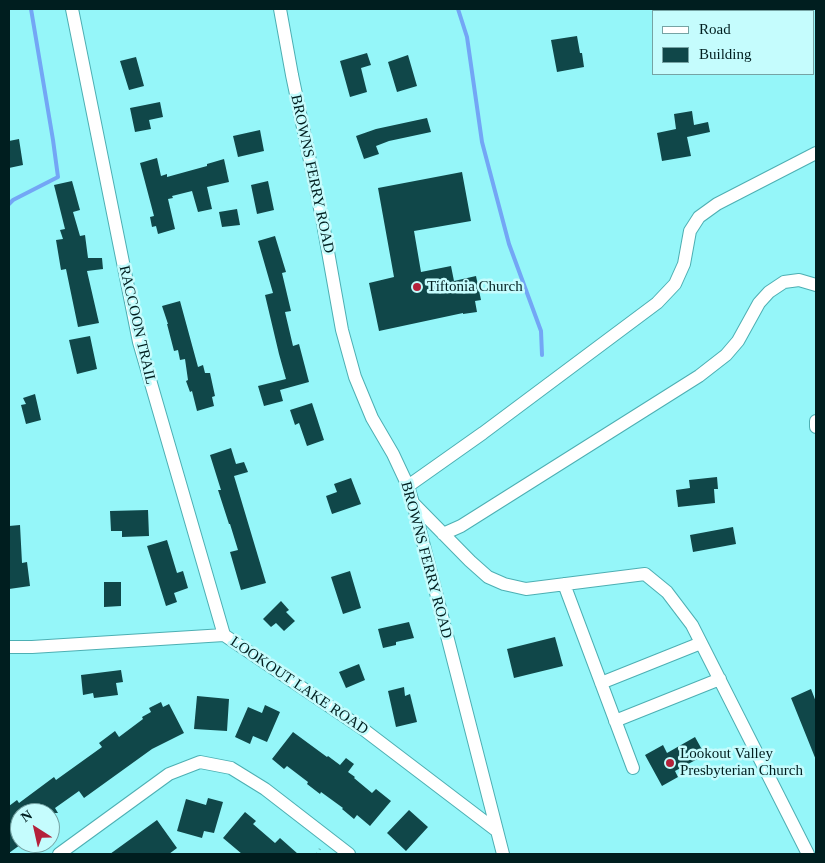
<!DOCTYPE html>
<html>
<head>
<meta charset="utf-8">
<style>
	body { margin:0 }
	#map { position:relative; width:825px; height:863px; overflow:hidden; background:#95f6f9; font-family:Georgia,serif }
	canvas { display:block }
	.frame { position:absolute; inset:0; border:10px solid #001e1f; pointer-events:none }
	.legend { position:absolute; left:652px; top:10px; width:162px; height:65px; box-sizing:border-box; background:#c5fcfd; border:1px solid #76a3a4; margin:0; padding:6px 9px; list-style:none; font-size:15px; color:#001e1f }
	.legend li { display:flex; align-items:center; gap:10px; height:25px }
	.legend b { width:25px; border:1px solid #76a3a4 }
	.north { position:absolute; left:10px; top:803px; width:50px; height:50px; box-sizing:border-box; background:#c5fcfd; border:1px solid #76a3a4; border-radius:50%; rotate:325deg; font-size:14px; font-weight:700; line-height:20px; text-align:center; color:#001e1f }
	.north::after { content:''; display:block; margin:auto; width:18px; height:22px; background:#b4213a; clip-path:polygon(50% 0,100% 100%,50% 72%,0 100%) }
</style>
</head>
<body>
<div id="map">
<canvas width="825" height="863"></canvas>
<div class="frame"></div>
<ul class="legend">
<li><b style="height:6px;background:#fff"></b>Road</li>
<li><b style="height:14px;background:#104749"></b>Building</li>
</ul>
<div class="north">N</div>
</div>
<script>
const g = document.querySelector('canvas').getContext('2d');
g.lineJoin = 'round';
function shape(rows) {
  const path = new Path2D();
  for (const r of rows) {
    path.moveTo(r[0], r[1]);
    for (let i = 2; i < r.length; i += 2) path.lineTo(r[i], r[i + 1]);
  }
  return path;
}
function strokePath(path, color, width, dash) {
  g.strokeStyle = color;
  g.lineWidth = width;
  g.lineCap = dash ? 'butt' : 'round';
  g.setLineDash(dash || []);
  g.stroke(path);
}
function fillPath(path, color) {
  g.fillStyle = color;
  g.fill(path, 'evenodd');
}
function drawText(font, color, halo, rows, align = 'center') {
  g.font = font + ' Georgia,serif';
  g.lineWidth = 5;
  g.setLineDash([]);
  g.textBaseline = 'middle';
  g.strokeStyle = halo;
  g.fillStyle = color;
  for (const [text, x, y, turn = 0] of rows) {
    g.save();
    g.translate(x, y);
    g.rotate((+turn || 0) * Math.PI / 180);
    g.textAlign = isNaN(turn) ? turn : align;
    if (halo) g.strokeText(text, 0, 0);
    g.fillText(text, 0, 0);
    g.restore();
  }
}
strokePath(shape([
	[458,9,467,37,482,142,509,244,541,331,542,355],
	[9,204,13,200,58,177,53,140,31,9]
]), '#73a6f5', 4);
fillPath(shape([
	[577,36,580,53,582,53,584,67,557,72,551,40],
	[367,53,371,65,361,68,367,92,350,97,340,61],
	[408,55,417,86,397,92,388,62],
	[136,57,144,86,129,90,120,61],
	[160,102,163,117,149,120,151,129,135,132,130,108],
	[692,111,694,125,708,122,710,132,687,137,691,156,662,161,657,133,676,129,674,114],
	[427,118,431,132,389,141,376,146,379,154,364,159,356,136,376,129],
	[260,130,264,151,238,157,233,136],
	[19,139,23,165,9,168,9,141],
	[157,158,161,176,167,174,167,177,207,166,207,164,224,159,229,182,207,187,212,209,198,212,192,191,172,196,173,198,168,199,175,229,158,234,156,226,152,227,150,217,154,216,140,163],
	[462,172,471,221,414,231,421,272,451,266,454,281,476,276,481,300,475,301,477,312,463,314,463,313,379,331,369,283,394,277,378,188],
	[72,181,80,210,73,212,80,236,85,235,88,258,102,258,103,269,87,271,99,323,78,327,66,269,61,270,56,240,63,239,60,230,65,229,54,185],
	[268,181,274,210,257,214,251,185],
	[237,209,240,225,222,227,219,212],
	[275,236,286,272,282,273,291,311,285,312,293,346,299,344,309,382,280,390,283,401,264,406,258,386,286,379,279,354,265,295,273,293,258,241],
	[180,301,198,367,203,365,205,373,210,373,215,396,212,397,214,406,197,411,192,391,190,392,186,381,188,380,185,359,180,360,178,350,174,351,167,324,168,324,162,306],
	[90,336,97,369,77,374,69,340],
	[35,394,41,420,26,424,21,405,26,404,23,398],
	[312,403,324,440,307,446,299,423,295,425,290,410],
	[231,448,236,464,244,462,248,472,234,476,266,583,241,590,230,552,238,550,230,524,229,524,218,490,221,490,210,455],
	[717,477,718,489,714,489,715,503,678,507,676,490,690,488,689,480],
	[351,478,361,504,332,514,326,496,337,492,334,484],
	[148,510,149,536,122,537,122,531,111,531,110,511],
	[20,525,22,563,27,562,30,586,9,589,9,526],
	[733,527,736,544,693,552,690,535],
	[167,540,177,573,183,571,188,588,174,593,177,602,166,606,147,546],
	[350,571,361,608,343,614,331,577],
	[104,582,121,582,121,606,104,607],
	[281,601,289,610,286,612,295,621,284,631,276,623,271,627,263,619],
	[409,622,414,638,396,642,396,645,383,648,378,629],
	[555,637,563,666,514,678,507,649],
	[359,664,365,680,346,688,339,672],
	[121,670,123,682,116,683,118,695,94,698,93,693,83,695,81,675],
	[404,687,405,696,410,694,417,722,396,727,388,691],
	[811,689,816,702,816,760,791,698],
	[197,696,229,699,227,731,194,729],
	[161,702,163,707,169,704,184,733,152,749,84,798,79,791,55,808,58,813,20,813,20,845,9,853,9,806,17,800,19,803,54,777,56,780,102,747,99,743,115,731,119,737,143,719,142,717,151,712,149,708],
	[265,705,280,712,267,742,253,736,250,744,235,737,248,707,262,713],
	[293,732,327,757,328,756,340,765,346,758,354,764,348,772,355,777,354,778,372,793,376,789,391,801,370,826,357,815,354,819,342,809,343,808,321,792,320,794,307,784,308,782,287,766,284,769,272,759],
	[695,737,705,755,675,771,678,777,662,786,645,755,663,745,667,753],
	[208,798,223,802,214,833,204,831,202,838,177,831,186,799,206,805],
	[409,810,428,827,406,851,387,833],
	[245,812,256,821,253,824,275,843,280,838,298,854,242,854,223,838],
	[157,820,177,848,169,854,110,854]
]), '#104749');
const minor = shape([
	[72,9,139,342,224,635],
	[280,9,292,75,322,218,342,330,355,377,372,418,393,454,408,486,413,503,503,854],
	[816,421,816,427],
	[408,486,483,433,657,303,675,284,684,264,690,231,699,217,717,204,816,153],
	[414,504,470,561,488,577,504,584,526,589,645,574,667,592,692,625,808,854],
	[443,534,461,526,699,376,726,355,738,341,759,303,769,292,784,282,799,280,816,285],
	[564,584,633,768],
	[9,647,32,647,224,635,363,729,497,831],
	[601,683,701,643],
	[615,721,720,679],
	[59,854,169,774,200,762,231,768,265,789,349,854]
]);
strokePath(minor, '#4dafb3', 14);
strokePath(shape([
	[317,854,321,847]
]), '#64aeb1', 2.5, [1, 4]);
strokePath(minor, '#fff', 12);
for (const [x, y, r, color] of [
	[417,287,5,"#b4213a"],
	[670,763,5,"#b4213a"]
]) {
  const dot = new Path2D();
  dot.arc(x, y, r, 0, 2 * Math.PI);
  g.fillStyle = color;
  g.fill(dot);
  strokePath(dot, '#c5fcfd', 2);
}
drawText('15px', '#001e1f', '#c5fcfd', [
	["BROWNS FERRY ROAD",312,174,78],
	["RACCOON TRAIL",137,325,77],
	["BROWNS FERRY ROAD",426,560,75],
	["LOOKOUT LAKE ROAD",299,686,34]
]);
drawText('15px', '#001e1f', '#c5fcfd', [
	["Tiftonia Church",427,287],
	["Lookout Valley",680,754],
	["Presbyterian Church",680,771]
], 'left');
</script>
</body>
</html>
